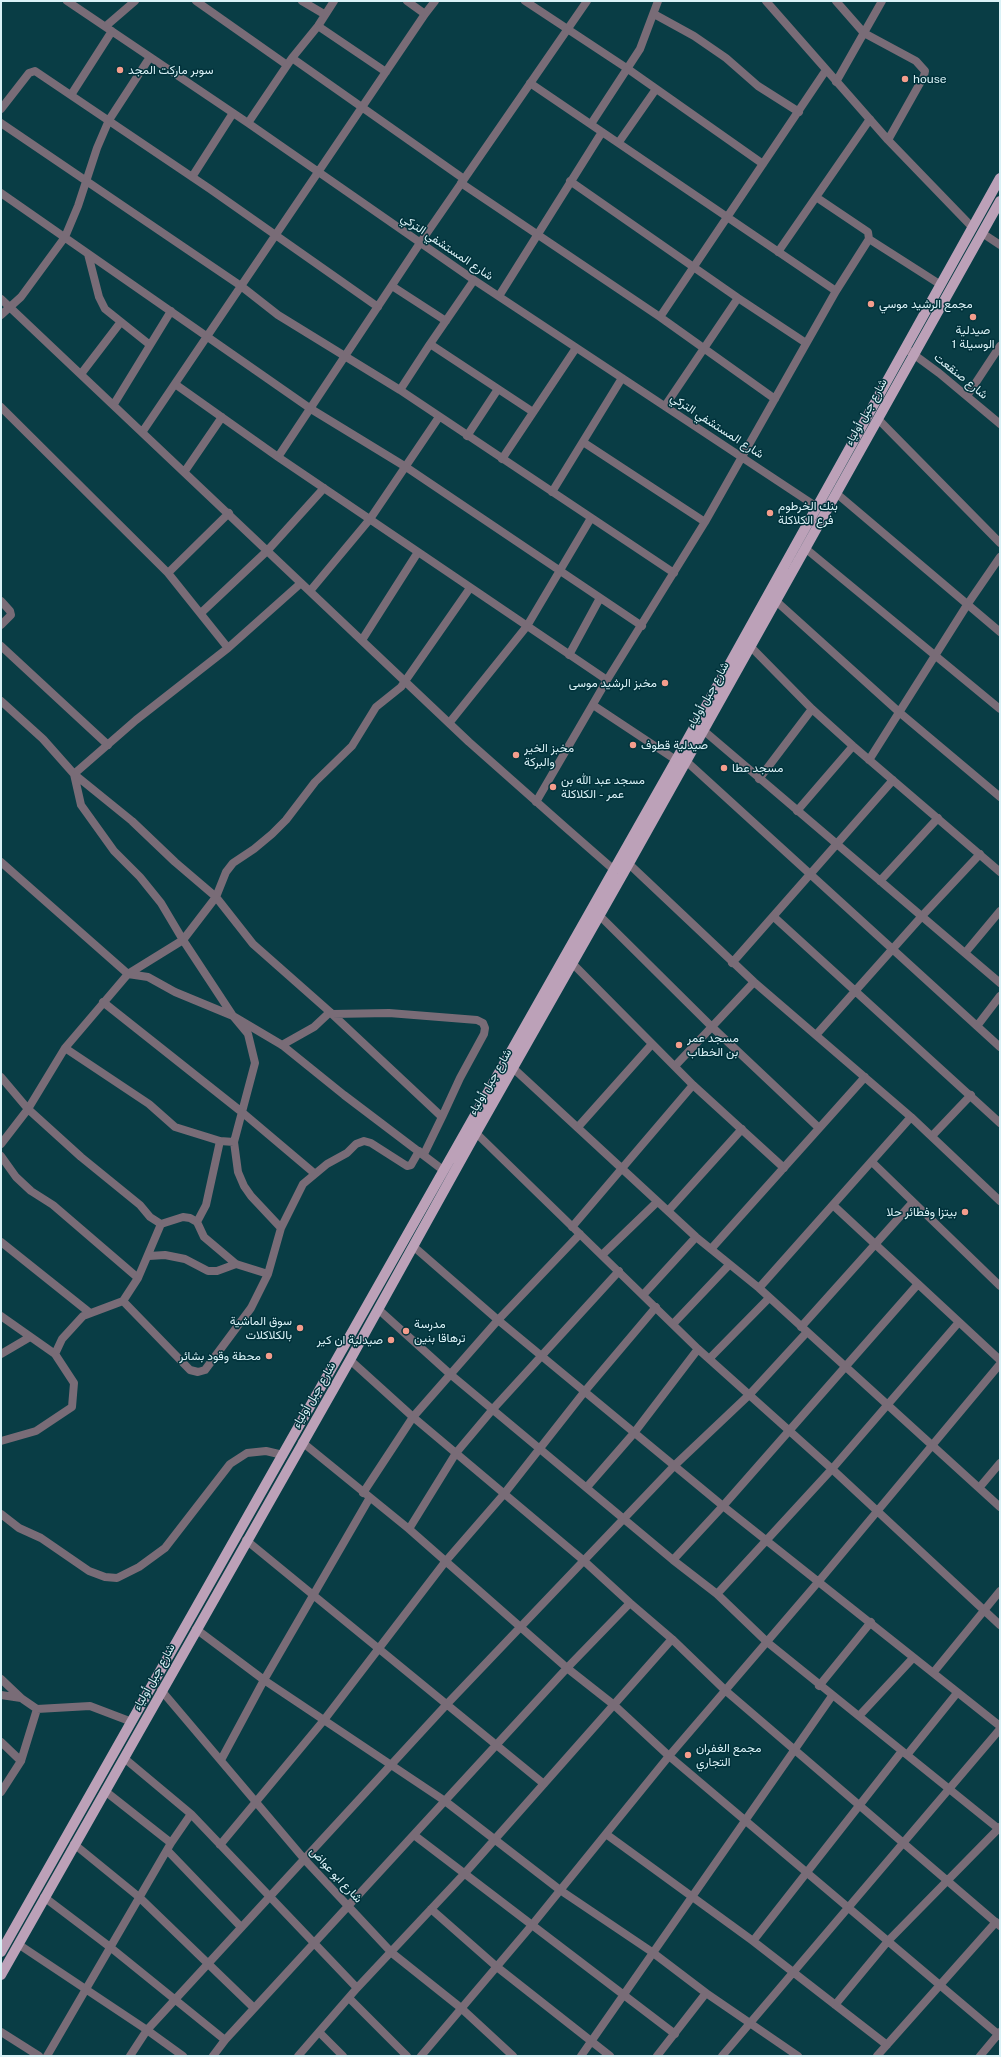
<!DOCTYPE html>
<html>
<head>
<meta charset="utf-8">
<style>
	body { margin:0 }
	#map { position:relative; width:1001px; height:2057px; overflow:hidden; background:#093d45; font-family:"Public Sans",sans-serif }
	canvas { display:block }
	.frame { position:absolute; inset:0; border:2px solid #daf2f7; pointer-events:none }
</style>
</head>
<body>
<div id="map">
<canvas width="1001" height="2057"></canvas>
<div class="frame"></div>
</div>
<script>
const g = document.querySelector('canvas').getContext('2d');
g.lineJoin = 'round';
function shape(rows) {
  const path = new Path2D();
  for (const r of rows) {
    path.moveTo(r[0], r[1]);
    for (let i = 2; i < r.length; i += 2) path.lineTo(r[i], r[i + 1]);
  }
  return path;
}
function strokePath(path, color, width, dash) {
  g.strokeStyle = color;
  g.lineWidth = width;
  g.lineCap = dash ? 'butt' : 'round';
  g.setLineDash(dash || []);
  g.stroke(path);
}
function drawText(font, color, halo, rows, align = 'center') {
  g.font = font + ' "Public Sans",Vazirmatn,sans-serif';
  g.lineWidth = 3;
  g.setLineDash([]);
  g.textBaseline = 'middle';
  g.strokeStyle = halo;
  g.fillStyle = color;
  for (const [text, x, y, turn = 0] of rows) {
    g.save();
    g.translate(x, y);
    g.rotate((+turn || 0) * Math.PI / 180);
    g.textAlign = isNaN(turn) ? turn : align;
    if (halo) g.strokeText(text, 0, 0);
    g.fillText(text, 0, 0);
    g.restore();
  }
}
strokePath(shape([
	[67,1,248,123,474,280,817,507],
	[196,1,287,65],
	[302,1,324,14],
	[407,1,425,14],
	[525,1,628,69,763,164],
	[766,1,888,140,973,228],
	[836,1,864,33,916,61,925,71,924,76,888,140],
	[654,14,694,36,726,58,758,86,799,112],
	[106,26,135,1],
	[318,26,386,72],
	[292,58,464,179],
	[836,82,882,1],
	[530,83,836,291],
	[71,95,112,31],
	[1,109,29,73,35,71,210,189,378,307],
	[1,123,241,286,278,315,400,390,674,573],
	[248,123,292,58,318,26,334,1],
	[591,124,640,49,658,1],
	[619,142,656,89],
	[192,177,233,113],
	[570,181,738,298,806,343],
	[461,183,660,317,775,399],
	[1,193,311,409,406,467,642,626],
	[982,233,1000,245],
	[869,239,941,285],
	[778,252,870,119],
	[88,254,99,297,105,309,150,345],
	[392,286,446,321],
	[499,296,602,132],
	[1,299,469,742,565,827,613,869,619,872],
	[1,315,21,297,65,237,78,206,97,148,109,120,150,57],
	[660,317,826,70],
	[430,344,474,280],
	[905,348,939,373,1000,424],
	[81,374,120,323],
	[175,384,278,457,607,680],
	[400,390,430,344,533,412],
	[967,396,1000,346],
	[114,404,171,311],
	[665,406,738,298],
	[1,407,168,573,228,648],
	[878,419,1000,543],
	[143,431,425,14,435,1],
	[467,436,498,389],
	[583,442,705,522],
	[278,457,420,243,587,1],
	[502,459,576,348],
	[185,471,222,417],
	[552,492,622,378],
	[836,493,1000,632],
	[805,548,1000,709],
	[168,573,229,513],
	[310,591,370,519,439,417],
	[1,601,10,611,11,615,1,625],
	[776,601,899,712,1000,797],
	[201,613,268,550,324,488],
	[362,640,418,552],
	[1,646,108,745],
	[750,646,812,709,853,746,1000,872],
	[569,655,600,598],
	[1,701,43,739,74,774,132,821,175,862,216,897,253,944,330,1012,442,1117,424,1154],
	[593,705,676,760],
	[450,722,527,626,591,518],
	[703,730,1000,983],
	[869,760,967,605,1000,557],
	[686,761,1000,1047],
	[759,779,812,709],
	[536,802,607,680,705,522,836,291,869,239,868,232,816,197],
	[797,811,853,746],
	[1,862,128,974,148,977,175,992,233,1016,282,1045,344,1095,443,1170],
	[629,864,754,982,911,1117,1000,1201],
	[880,881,938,818],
	[599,915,712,1027,819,1128],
	[774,917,1000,1123],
	[965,953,1000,911],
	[572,963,693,1085,784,1168],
	[732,963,893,780],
	[103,1002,243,1113,314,1173],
	[332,1014,389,1013,477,1020,483,1023,485,1028,484,1034,460,1078,442,1117],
	[977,1026,1000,996],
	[816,1035,922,916,980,854],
	[282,1045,314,1027,330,1012],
	[65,1048,149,1104,175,1127,220,1141,234,1142],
	[675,1066,754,982],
	[513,1068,696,1237,759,1288,1000,1507],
	[1,1077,28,1109,81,1157,140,1205,150,1217,161,1224,183,1217,190,1218,197,1222],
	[578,1127,652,1044],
	[476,1133,698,1349,832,1469,1000,1625],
	[932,1136,971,1095],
	[220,1141,206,1205,197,1222,204,1237,236,1264,268,1274],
	[1,1144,28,1109,65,1048,128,974,183,940,161,903,140,877,114,851,81,805,74,774,136,720,228,648,301,583],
	[1,1156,16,1177,31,1191,53,1205,138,1278],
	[872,1162,1000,1286],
	[834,1206,1000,1360],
	[668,1211,742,1129],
	[572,1227,693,1085],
	[281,1228,303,1184,327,1164,347,1153,356,1144,364,1141,371,1143,407,1166,411,1165,419,1151],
	[1,1242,90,1313],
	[413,1246,498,1320,723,1506,1000,1726],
	[711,1249,865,1077],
	[602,1255,657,1202],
	[149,1256,165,1255,185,1259,208,1271,217,1271,236,1264],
	[759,1288,911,1117],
	[643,1295,696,1237],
	[123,1301,190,1370,198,1372,205,1370,251,1308,268,1274,281,1228,251,1196,244,1186,238,1172,234,1142,255,1063,248,1034,233,1016,183,940,216,897,226,872,233,863,254,849,272,834,286,820,315,782,352,746,376,707,401,687,470,588],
	[378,1309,450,1374,673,1560,717,1594,767,1642,1000,1830],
	[1,1316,55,1354],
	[674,1323,729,1265],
	[801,1327,913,1202],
	[1,1354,30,1337],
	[709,1359,769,1298],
	[350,1360,413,1417,583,1560,630,1603,672,1639,726,1691,1000,1926],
	[1,1441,36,1431,72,1407,74,1383,55,1354,62,1339,83,1316,123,1301,138,1278,161,1224],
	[302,1442,409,1529,567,1668,614,1705,669,1756,1000,2036],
	[587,1487,634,1433,698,1349],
	[979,1488,1000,1463],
	[363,1493,413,1417,498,1320,580,1234],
	[1,1514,19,1528,41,1538,89,1571,105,1577,117,1578,139,1567,165,1548,230,1464,247,1453,266,1451,283,1455],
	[409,1529,456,1453,493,1409,619,1271],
	[246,1540,544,1784],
	[673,1560,723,1506,918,1284],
	[717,1594,832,1469,959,1322],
	[196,1629,264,1680,445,1801,560,1890,652,1952,706,1993,798,2056],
	[933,1673,1000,1591],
	[1,1679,21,1698],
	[819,1686,871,1622],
	[161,1690,305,1860,392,1953,461,2008,513,2056],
	[1,1695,21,1698,37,1709,90,1706,132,1722],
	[859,1716,913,1658],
	[1,1742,21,1761],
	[907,1755,957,1693],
	[124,1758,191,1814,357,1988],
	[221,1760,264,1680,369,1499],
	[105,1791,171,1843],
	[1,1792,21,1761,37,1709],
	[606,1834,753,1941,887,2045],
	[414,1835,675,2034],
	[74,1844,139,1897,254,2008],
	[220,1845,324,1720,445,1562,504,1494,585,1391,656,1307],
	[167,1850,241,1927],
	[44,1897,110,1947,225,2040],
	[431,1909,497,1967,610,2056],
	[753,1941,902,1751],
	[18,1944,147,2030,183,2056],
	[349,1998,407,2056],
	[835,2005,888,1941,1000,1827],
	[1,2032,39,2056],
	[319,2032,343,2056],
	[47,2056,171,1843,191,1814],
	[130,2056,147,2030,447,1704,675,1465,750,1394,807,1332],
	[213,2056,225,2040,567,1668,630,1603],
	[298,2056,357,1988,465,1873,672,1639],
	[421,2056,532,1925,669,1756,819,1581,1000,1364],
	[581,2056,832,1696],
	[657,2056,706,1993],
	[722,2056,1000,1729],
	[877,2056,996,1922],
	[980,2056,1000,2032]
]), '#796c77', 8);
strokePath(shape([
	[1,1952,676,760,1000,178],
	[1,1975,350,1360,476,1133,623,874,1000,201]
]), '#bca1b8', 10);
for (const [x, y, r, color] of [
	[120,70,4,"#f49d8c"],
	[905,79,4,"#f49d8c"],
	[871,304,4,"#f49d8c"],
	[973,317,4,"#f49d8c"],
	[770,513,4,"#f49d8c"],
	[665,683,4,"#f49d8c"],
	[633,745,4,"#f49d8c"],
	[516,755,4,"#f49d8c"],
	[724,768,4,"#f49d8c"],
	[553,787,4,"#f49d8c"],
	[679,1045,4,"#f49d8c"],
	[965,1212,4,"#f49d8c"],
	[300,1328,4,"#f49d8c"],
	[406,1331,4,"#f49d8c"],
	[391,1340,4,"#f49d8c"],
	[269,1356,4,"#f49d8c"],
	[688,1755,4,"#f49d8c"]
]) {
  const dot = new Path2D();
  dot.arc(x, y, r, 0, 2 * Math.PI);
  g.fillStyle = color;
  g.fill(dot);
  strokePath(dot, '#00323b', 1.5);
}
drawText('12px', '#daf2f7', '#00323b', [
	["سوبر ماركت المجد",128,70],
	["house",913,79],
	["مجمع الرشيد موسي",879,304],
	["صيدلية",973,330,"center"],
	["الوسيلة 1",973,344,"center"],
	["بنك الخرطوم",778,506],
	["فرع الكلاكلة",778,520],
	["مخبز الرشيد موسى",657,683,"right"],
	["صيدلية قطوف",641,745],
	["مخبز الخير",524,748],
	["والبركة",524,762],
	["مسجد عطا",732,768],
	["مسجد عبد الله بن",561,780],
	["عمر - الكلاكلة",561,794],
	["مسجد عمر",687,1038],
	["بن الخطاب",687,1052],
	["بيتزا وفطائر حلا",957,1212,"right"],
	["سوق الماشية",292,1321,"right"],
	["بالكلاكلات",292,1335,"right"],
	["مدرسة",414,1324],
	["ترهاقا بنين",414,1338],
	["صيدلية ان كير",383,1340,"right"],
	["محطة وقود بشائر",261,1356,"right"],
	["مجمع الغفران",696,1748],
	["التجاري",696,1762]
], 'left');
drawText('12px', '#daf2f7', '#00323b', [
	["شارع المستشفي التركي",447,247,34],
	["شارع صنقعت",961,376,39],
	["شارع جبل أولياء",866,412,-61],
	["شارع المستشفي التركي",717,426,33],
	["شارع جبل أولياء",708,695,-61],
	["شارع جبل أولياء",490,1082,-60],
	["شارع جبل أولياء",314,1395,-60],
	["شارع جبل أولياء",154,1677,-61],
	["شارع ابو عواض",336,1875,47]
]);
</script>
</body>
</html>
